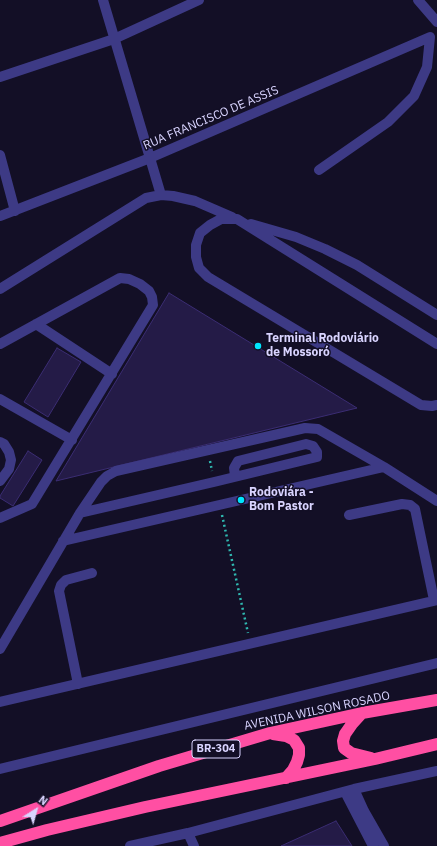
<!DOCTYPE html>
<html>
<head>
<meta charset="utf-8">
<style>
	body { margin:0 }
	#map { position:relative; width:437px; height:846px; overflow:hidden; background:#130f26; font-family:"IBM Plex Sans",sans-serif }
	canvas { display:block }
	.north { position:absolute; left:16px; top:790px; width:40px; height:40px; -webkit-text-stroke:3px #130f26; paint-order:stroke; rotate:37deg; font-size:11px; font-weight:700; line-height:16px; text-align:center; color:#d9d4ff }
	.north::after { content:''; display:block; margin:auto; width:14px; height:18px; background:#d9d4ff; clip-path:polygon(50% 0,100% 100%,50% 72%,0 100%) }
</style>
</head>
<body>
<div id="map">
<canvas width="437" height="846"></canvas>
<div class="north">N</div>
</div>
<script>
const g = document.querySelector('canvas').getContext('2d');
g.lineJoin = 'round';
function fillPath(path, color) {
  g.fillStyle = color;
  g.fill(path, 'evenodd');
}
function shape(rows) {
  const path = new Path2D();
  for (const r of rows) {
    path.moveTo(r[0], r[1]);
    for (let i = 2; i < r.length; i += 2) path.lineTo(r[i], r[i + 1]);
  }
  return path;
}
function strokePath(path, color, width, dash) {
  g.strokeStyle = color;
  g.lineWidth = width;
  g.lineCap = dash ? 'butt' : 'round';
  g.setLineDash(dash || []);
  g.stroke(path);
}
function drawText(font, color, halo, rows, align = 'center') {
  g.font = font + ' "IBM Plex Sans",sans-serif';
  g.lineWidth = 3;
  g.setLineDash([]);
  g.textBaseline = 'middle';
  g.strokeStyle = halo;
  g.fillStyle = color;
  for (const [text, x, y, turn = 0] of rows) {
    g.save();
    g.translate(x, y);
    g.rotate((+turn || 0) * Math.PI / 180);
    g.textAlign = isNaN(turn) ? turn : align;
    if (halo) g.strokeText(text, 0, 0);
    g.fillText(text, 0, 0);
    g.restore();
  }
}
const building = shape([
	[169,293,357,408,56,481,169,293],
	[57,348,81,362,48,417,24,402,57,348],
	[28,451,42,460,13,506,0,498,0,496,28,451],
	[336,821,352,846,281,846,336,821]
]);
fillPath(building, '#241b47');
strokePath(building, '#3b2d73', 1);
strokePath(shape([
	[210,461,212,471],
	[222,515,248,633]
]), '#2fb8b0', 2.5, [2, 3]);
strokePath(shape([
	[103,0,161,195],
	[418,0,437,22],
	[0,77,114,39,199,0],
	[0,155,15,211],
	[0,216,150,158,430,37,427,67,414,96,388,122,319,170],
	[251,224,296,237,325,249,357,265,437,315],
	[0,289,146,198,161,195,173,196,195,201,232,217],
	[36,324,112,374],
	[0,344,120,278,129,279,140,284,149,291,152,297,153,305,32,504,0,518],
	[437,344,237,219,221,219,210,225,200,233,196,245,196,257,199,268,208,277,421,405,432,406,437,405],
	[0,399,72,440],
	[0,442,4,444,9,452,11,460,9,469,0,481],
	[80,513,214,482,317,457,317,452,313,446,306,444,238,461,234,468,235,476],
	[349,515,402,504,410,505,415,509,434,600],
	[63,541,384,467],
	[0,649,80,513,101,482,107,476,116,471,305,428,318,429,384,467,437,501],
	[78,684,59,591,61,585,66,580,92,573],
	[0,702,437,600],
	[0,769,437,663],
	[354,789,364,811,384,846],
	[345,792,373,846],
	[188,833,194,846],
	[130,846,188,833,354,789,437,771]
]), '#3d3a85', 10);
strokePath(shape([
	[362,713,352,724,345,734,343,741,344,748,351,753,371,758],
	[273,734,286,736,294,740,299,748,299,755,297,762,293,770,286,778],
	[0,821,159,766,270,733,362,713,437,700],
	[0,843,47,830,145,807,375,759,437,744]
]), '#ff4fa3', 12);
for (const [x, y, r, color] of [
	[258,346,4,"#00e5ff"],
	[241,500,4,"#00e5ff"]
]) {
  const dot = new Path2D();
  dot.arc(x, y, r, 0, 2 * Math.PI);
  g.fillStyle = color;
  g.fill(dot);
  strokePath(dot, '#130f26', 1.5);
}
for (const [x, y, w] of [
	[216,749,48]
]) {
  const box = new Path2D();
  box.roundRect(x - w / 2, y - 9, w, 18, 3);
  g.fillStyle = '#130f26';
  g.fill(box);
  strokePath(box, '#d9d4ff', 1);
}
drawText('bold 11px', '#d9d4ff', null, [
	["BR-304",216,749]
]);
drawText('12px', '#d9d4ff', '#130f26', [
	["RUA FRANCISCO DE ASSIS",211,118,-23],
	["AVENIDA WILSON ROSADO",317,711,-12]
]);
drawText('bold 12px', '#d9d4ff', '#130f26', [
	["Terminal Rodoviário",266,339],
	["de Mossoró",266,353],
	["Rodoviára -",249,493],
	["Bom Pastor",249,507]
], 'left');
</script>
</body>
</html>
